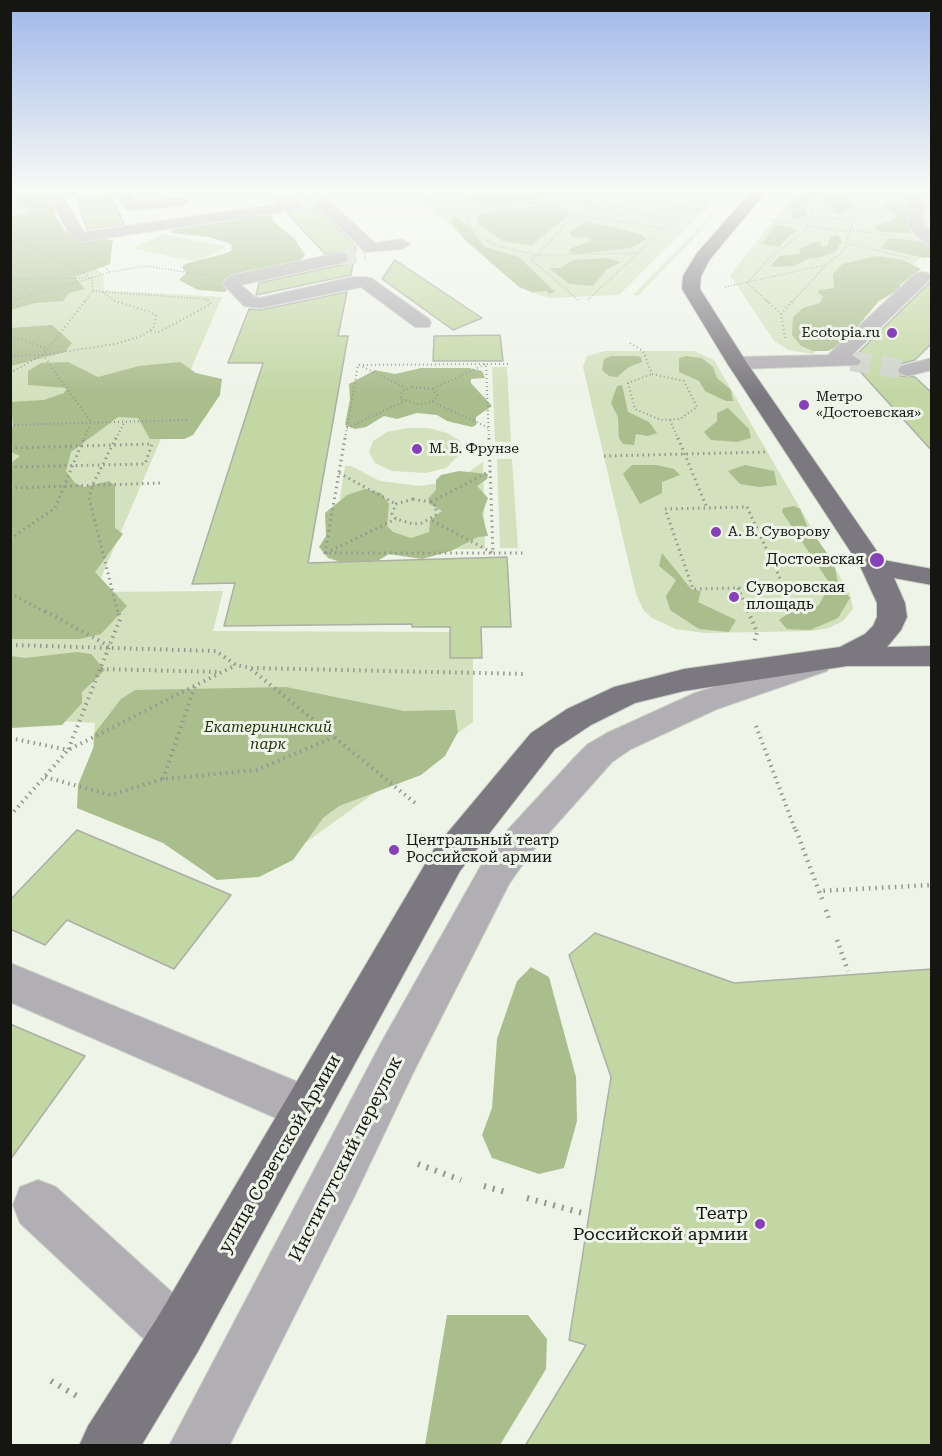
<!DOCTYPE html>
<html>
<head>
<meta charset="utf-8">
<style>
	body { margin:0 }
	#map { position:relative; width:942px; height:1456px; overflow:hidden; background:#eff4e9; font-family:"Roboto Serif",serif }
	canvas { display:block }
	.frame { position:absolute; inset:0; border:12px solid #151612; pointer-events:none }
</style>
</head>
<body>
<div id="map">
<canvas width="942" height="1456"></canvas>
<div class="frame"></div>
</div>
<script>
const g = document.querySelector('canvas').getContext('2d');
g.lineJoin = 'round';
function fillPath(path, color) {
  g.fillStyle = color;
  g.fill(path, 'evenodd');
}
function shape(rows) {
  const path = new Path2D();
  for (const r of rows) {
    path.moveTo(r[0], r[1]);
    for (let i = 2; i < r.length; i += 2) path.lineTo(r[i], r[i + 1]);
  }
  return path;
}
function strokePath(path, color, width, dash) {
  g.strokeStyle = color;
  g.lineWidth = width;
  g.lineCap = dash ? 'butt' : 'round';
  g.setLineDash(dash || []);
  g.stroke(path);
}
function drawText(font, color, halo, rows, align = 'center') {
  g.font = font + ' "Roboto Serif",serif';
  g.lineWidth = 6;
  g.setLineDash([]);
  g.textBaseline = 'middle';
  g.strokeStyle = halo;
  g.fillStyle = color;
  for (const [text, x, y, turn = 0] of rows) {
    g.save();
    g.translate(x, y);
    g.rotate((+turn || 0) * Math.PI / 180);
    g.textAlign = isNaN(turn) ? turn : align;
    if (halo) g.strokeText(text, 0, 0);
    g.fillText(text, 0, 0);
    g.restore();
  }
}
fillPath(shape([
	[10,192,42,192,70,248,103,274,104,290,222,297,95,592,223,591,213,631,451,632,450,658,473,658,473,722,287,856,90,783,95,723,11,718],
	[433,192,723,192,619,295,549,298,527,291,420,200],
	[796,192,931,192,931,230,920,237,926,250,919,259,813,354,788,350,774,341,730,275],
	[712,214,717,214,638,296,633,295],
	[164,234,226,247,196,262,133,248],
	[605,351,694,351,714,360,850,594,853,609,843,621,829,628,811,631,704,633,676,629,652,618,644,611,636,594,583,367,587,356],
	[492,367,507,367,511,442,495,442],
	[407,428,428,428,447,433,460,441,462,452,446,468,426,473,392,471,375,463,369,452,373,441,387,432],
	[497,459,512,459,518,548,500,548],
	[483,462,485,549,332,550,345,466,351,466,380,481,419,486,440,483,466,474]
]), '#d3e1be');
fillPath(shape([
	[11,192,46,192,59,205,54,213,64,230,78,235,113,240,110,264,75,277,85,289,69,293,63,301,35,303,11,310,10,217,25,214,30,209,11,199],
	[475,192,544,192,546,193,538,199,511,202,468,201],
	[802,192,816,192,805,208,808,214,797,219,790,218,794,212,787,207,798,199],
	[826,192,848,192,852,208,841,214,833,213,834,208,821,201,826,197],
	[890,202,903,202,909,212,910,233,881,232,873,227,893,220,896,215,883,204],
	[548,205,561,207,569,212,569,215,531,246,503,241,478,224,477,219,481,214,490,211],
	[266,215,273,216,273,221,294,238,305,255,298,264,229,288,225,292,198,290,179,280,186,273,182,267,185,264,227,253,232,250,231,244,209,237,171,233,171,230],
	[455,216,467,225,485,247,519,257,555,292,549,294,547,291,532,292,519,287,466,241,452,224,451,219],
	[586,221,640,234,647,239,630,248,577,254,569,252,569,249,591,241,590,238,573,237,569,233],
	[775,225,791,227,798,231,788,237,779,247,762,244],
	[838,235,842,242,836,251,822,257,807,259,794,266,772,267,771,265,780,256,799,254,801,248,815,242,820,242,822,247,827,246,830,237],
	[889,238,925,242,931,246,931,257,924,258,881,248],
	[877,256,903,260,921,269,900,285,900,289,879,301,843,344,828,351,813,351,801,346,792,335,793,317,803,308,820,303,823,296,818,293,819,290,834,288,833,274,842,264],
	[607,258,621,262,606,270,593,286,569,284,549,268,560,268,573,260],
	[52,325,72,343,65,352,11,366,11,328],
	[611,356,637,356,641,357,642,362,629,367,617,377,609,376,602,370,604,359],
	[686,356,702,358,713,367,717,378,731,390,733,401,726,401,705,391,699,381,679,372,679,358],
	[68,362,98,377,139,366,180,362,196,373,222,379,220,395,193,435,184,439,150,439,138,418,118,417,71,452,66,471,75,483,84,487,109,481,115,486,115,528,123,534,95,572,127,606,101,634,80,639,11,639,11,463,20,456,11,452,11,428,13,426,11,402,44,400,64,393,67,388,28,385,28,371,41,363],
	[421,368,469,368,482,371,485,378,471,379,471,383,492,406,476,417,476,425,472,427,447,421,437,415,417,413,397,419,384,416,366,427,355,429,345,425,350,399,349,384,375,370,395,374],
	[622,385,628,412,649,422,657,433,648,436,636,434,634,445,623,444,619,438,618,417,611,403,617,386],
	[728,408,749,429,751,438,737,442,711,440,704,432,717,421,717,413],
	[632,465,656,465,674,469,680,475,662,482,662,493,640,504,623,474],
	[745,465,774,471,777,485,759,487,740,484,728,471],
	[459,471,488,474,487,479,477,486,488,498,482,514,488,536,478,537,451,551,422,559,389,554,379,560,347,564,328,558,319,547,326,536,325,513,347,495,365,489,381,493,389,504,387,526,393,532,411,538,429,532,430,520,442,511,430,504,428,499,436,490,436,480,441,475],
	[794,506,800,509,808,528,834,562,838,584,850,598,838,618,810,630,787,629,779,620,789,613,810,610,819,605,830,584,782,512,783,508],
	[662,553,691,589,701,591,698,602,736,620,729,632,699,629,670,610,666,596,676,580,659,566],
	[77,652,91,654,105,670,82,692,82,703,62,725,11,728,11,656,25,658],
	[286,687,404,711,455,710,458,732,445,756,421,775,339,806,323,818,293,860,259,877,217,880,163,843,77,808,78,785,94,746,94,734,121,699,135,690],
	[531,967,549,977,576,1077,577,1121,564,1168,539,1174,492,1158,482,1135,492,1108,497,1039,517,981],
	[447,1315,528,1315,547,1339,546,1369,500,1445,425,1445]
]), '#aabd8d');
const building = shape([
	[110,193,124,224,87,229,76,197,110,193],
	[304,193,356,247,351,275,256,295,259,283,346,264,350,259,346,252,325,254,287,213,302,208,302,204,294,200,277,202,272,197,304,193],
	[395,260,482,318,453,330,382,279,395,260],
	[932,280,932,343,915,360,900,364,896,370,900,376,915,377,932,393,932,451,856,367,863,361,856,355,932,280],
	[347,292,338,336,348,336,308,563,507,557,511,627,481,627,482,658,450,658,450,627,412,627,412,624,224,626,235,583,192,584,263,363,228,363,249,309,260,310,347,292],
	[500,335,503,361,433,361,434,336,500,335],
	[77,830,231,895,174,969,67,920,45,945,10,929,10,900,77,830],
	[595,933,734,983,932,969,932,1446,525,1446,586,1345,569,1340,611,1077,569,955,595,933],
	[10,1024,85,1056,10,1160,10,1024]
]);
fillPath(building, '#c3d7a5');
strokePath(building, '#abafa4', 1.5);
strokePath(shape([
	[294,206,314,203],
	[340,258,365,253]
]), '#ced3c9', 16, [16, 8]);
strokePath(shape([
	[851,361,908,370]
]), '#ced3c9', 20, [20, 10]);
const minor = shape([
	[54,192,78,192,64,199,84,232,294,202,301,206,294,210,79,242,71,237,50,199,54,192],
	[116,192,130,192,136,201,182,198,189,202,182,206,131,210,126,209,116,192],
	[908,192,922,192,924,226,932,232,932,246,926,244,908,227,908,192],
	[322,198,327,199,375,243,402,239,410,244,402,249,365,252,317,205,315,202,322,198],
	[340,253,346,254,348,258,346,262,241,285,255,297,260,298,352,277,365,277,371,278,429,319,431,323,429,327,415,327,361,287,260,308,244,306,222,283,232,275,340,253],
	[922,272,928,273,931,277,928,281,852,355,861,361,858,365,737,369,730,367,727,363,730,359,737,357,828,355,916,273,922,272],
	[932,358,932,370,908,376,901,374,898,370,901,366,932,358],
	[816,654,827,657,831,664,827,671,717,709,631,749,612,762,530,854,509,884,413,1073,355,1195,229,1446,169,1446,381,1043,483,862,504,834,574,758,588,744,607,733,695,693,816,654],
	[10,963,322,1092,329,1108,322,1124,306,1131,10,1002,10,963],
	[38,1180,56,1187,197,1315,205,1334,197,1353,178,1361,159,1353,20,1223,13,1205,20,1187,38,1180]
]);
const major = shape([
	[751,192,766,192,710,259,701,276,700,289,747,363,883,560,932,569,932,585,894,578,905,603,907,617,901,630,887,647,932,646,932,666,847,666,684,691,635,703,591,725,555,749,460,871,197,1353,141,1446,79,1446,88,1426,159,1315,434,849,531,733,567,709,614,687,684,669,840,647,865,634,873,626,877,617,877,603,860,566,727,363,682,289,683,276,697,253,751,192]
]);
strokePath(minor, '#ccd0c7', 2);
strokePath(major, '#ccd0c7', 2);
strokePath(shape([
	[469,192,462,205,471,228,481,238,498,246,536,255,637,253],
	[859,205,893,196],
	[587,206,610,209],
	[614,206,625,208,635,210,628,216,606,213,614,206],
	[633,213,673,219],
	[430,214,494,205,593,200],
	[576,215,664,228,693,200,697,192],
	[812,216,852,221],
	[769,220,808,225],
	[807,226,849,232],
	[850,230,896,236],
	[10,234,89,276],
	[846,243,909,258],
	[92,257,109,271],
	[10,279,92,278,10,301],
	[725,287,825,265],
	[93,291,103,292,116,302],
	[103,292,207,299,209,302],
	[578,300,532,260,575,214,600,195,710,211],
	[588,300,663,229],
	[84,302,93,291,92,278,110,272,146,266,211,276],
	[768,302,747,283,772,255,805,231,820,192],
	[792,302,826,265,843,251,859,205,854,192]
]), '#93978e', 1.5, [1, 2]);
strokePath(shape([
	[766,300,781,314],
	[151,331,157,333,211,304,208,300],
	[10,336,48,349],
	[785,338,781,314,793,300],
	[630,343,643,351,652,374],
	[10,356,43,355,115,344,142,336,154,327,156,316,150,312,112,300],
	[359,365,406,388],
	[10,373,42,355],
	[652,374,684,381,697,407,680,419,661,420,635,409,628,383,652,374],
	[412,387,432,389,438,396,432,402,418,404,400,399,402,391,412,387],
	[433,402,489,428],
	[670,420,678,439],
	[10,425,187,420],
	[347,428,403,402],
	[84,439,91,422,43,355,86,300],
	[116,439,125,421],
	[345,439,358,365,486,364,432,389],
	[489,439,486,364,510,364]
]), '#93978e', 2, [1, 3]);
strokePath(shape([
	[116,438,93,484,89,498,118,613],
	[345,438,325,553,493,553,431,520],
	[489,438,493,553,525,553],
	[678,438,707,508],
	[10,448,152,444,145,464,10,467],
	[604,456,766,452],
	[339,473,396,504],
	[10,488,162,483],
	[413,499,431,502,436,506,436,515,422,523,413,524,396,519,392,514,396,504,413,499],
	[431,502,490,471],
	[747,507,784,587,693,589,665,509,747,507],
	[10,539,55,508,84,438],
	[326,553,396,519],
	[738,588,749,613],
	[10,593,47,613]
]), '#93978e', 3, [1.5, 4]);
strokePath(shape([
	[45,611,109,646],
	[748,611,757,632,754,643],
	[10,645,216,651,236,665,251,668,526,674],
	[101,669,220,672],
	[251,669,415,803],
	[756,726,796,832],
	[10,738,68,750,120,619,118,611],
	[45,777,111,795,163,779,257,770,334,737],
	[163,779,195,686],
	[10,816,68,750,236,665]
]), '#93978e', 4, [1.5, 4.5]);
strokePath(shape([
	[796,830,819,891],
	[822,899,819,891,932,885],
	[826,910,830,922],
	[837,940,848,971]
]), '#93978e', 4.5, [1.5, 5]);
strokePath(shape([
	[418,1164,461,1180],
	[484,1186,505,1192],
	[527,1198,586,1214],
	[51,1381,82,1399]
]), '#93978e', 6, [2, 7]);
fillPath(minor, '#b2afb4');
fillPath(major, '#7c7880');
const sky = g.createLinearGradient(0, 0, 0, 396);
sky.addColorStop(0, '#9fb7e9');
sky.addColorStop(0.48, '#f8faf5');
sky.addColorStop(1, '#f8faf500');
g.fillStyle = sky;
g.fillRect(0, 0, 942, 396);
for (const [x, y, r, color] of [
	[892,333,6,"#8541b5"],
	[804,405,6,"#8541b5"],
	[417,449,6,"#8541b5"],
	[716,532,6,"#8541b5"],
	[877,560,8,"#8541b5"],
	[734,597,6,"#8541b5"],
	[394,850,6,"#8541b5"],
	[760,1224,6,"#8541b5"]
]) {
  const dot = new Path2D();
  dot.arc(x, y, r, 0, 2 * Math.PI);
  g.fillStyle = color;
  g.fill(dot);
  strokePath(dot, '#eff4e9', 2);
}
drawText('14px', '#151612', '#eff4e9', [
	["Ecotopia.ru",880,333,"right"],
	["Метро",816,397],
	["«Достоевская»",816,413],
	["М. В. Фрунзе",429,449],
	["А. В. Суворову",728,532]
], 'left');
drawText('15px', '#151612', '#eff4e9', [
	["Достоевская",864,560,"right"],
	["Суворовская",746,588],
	["площадь",746,605],
	["Центральный театр",406,841],
	["Российской армии",406,858]
], 'left');
drawText('italic 15px', '#25320d', '#eff4e9', [
	["Екатерининский",268,728],
	["парк",268,745]
]);
drawText('18px', '#151612', '#eff4e9', [
	["улица Советской Армии",280,1154,-60],
	["Институтский переулок",346,1159,-63]
]);
drawText('18px', '#151612', '#eff4e9', [
	["Театр",748,1214],
	["Российской армии",748,1235]
], 'right');
</script>
</body>
</html>
